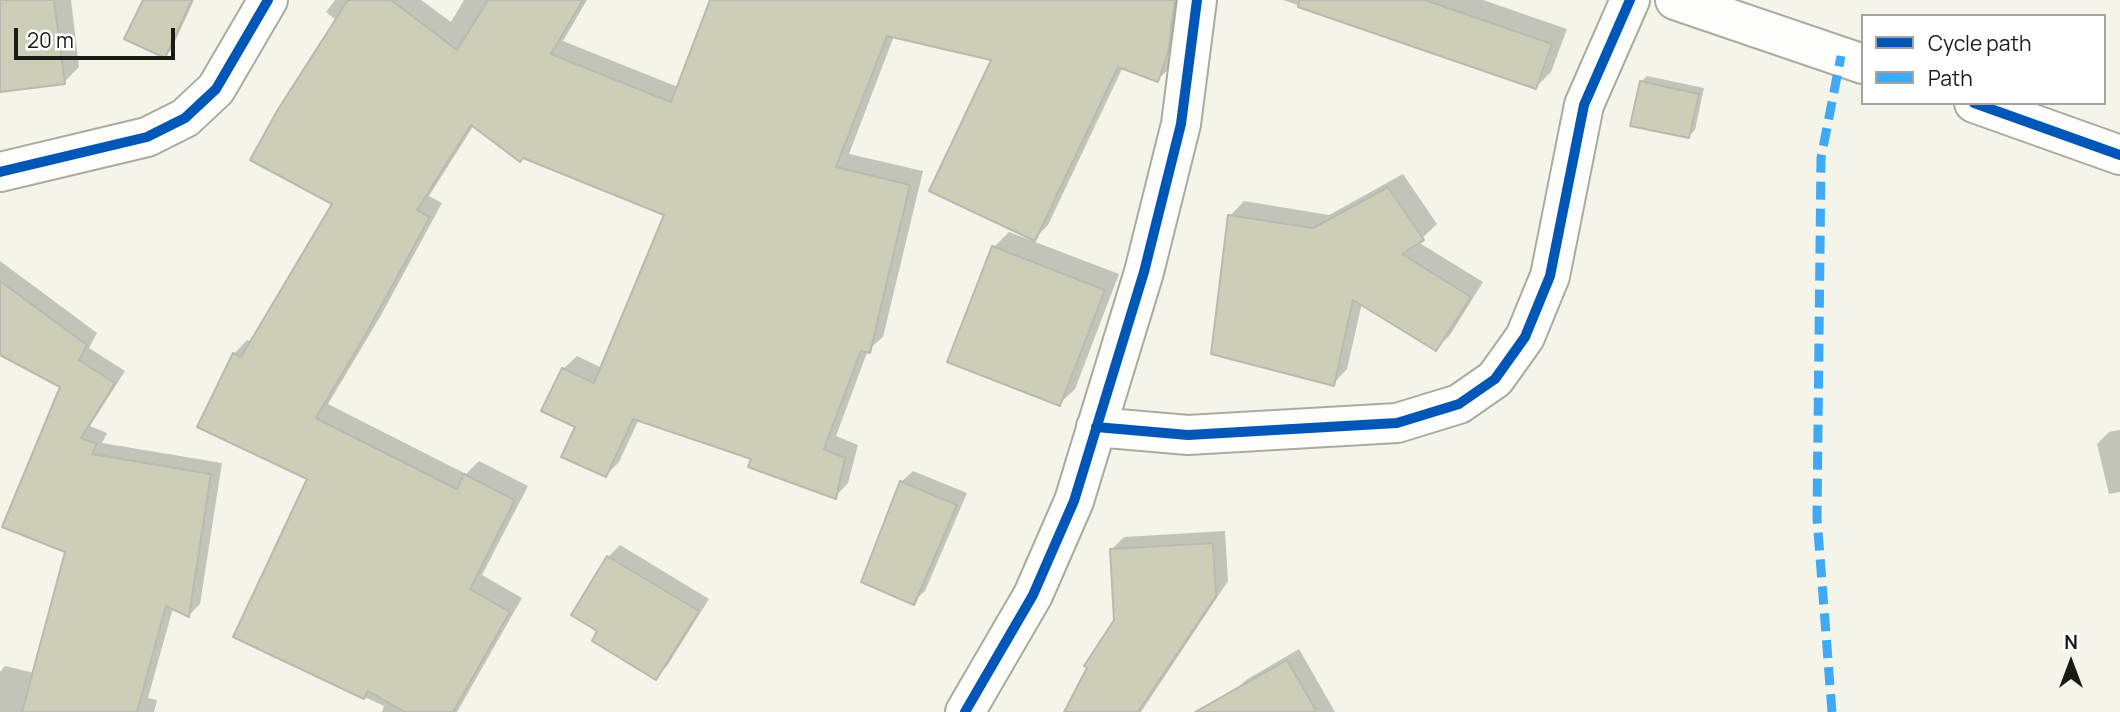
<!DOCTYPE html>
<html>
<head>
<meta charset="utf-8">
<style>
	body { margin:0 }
	#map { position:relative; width:2120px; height:712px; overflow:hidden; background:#f4f5e8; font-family:Manrope,sans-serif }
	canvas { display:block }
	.legend { position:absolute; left:1861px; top:14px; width:245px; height:91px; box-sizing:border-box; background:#fff; border:2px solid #a3a4a1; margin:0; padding:9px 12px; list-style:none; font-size:21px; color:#1a1b13 }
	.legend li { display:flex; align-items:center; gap:14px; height:35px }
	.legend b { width:35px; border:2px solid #a3a4a1 }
	.north { position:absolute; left:2036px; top:628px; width:70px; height:70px; -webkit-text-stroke:5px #fff; paint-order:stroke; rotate:0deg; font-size:19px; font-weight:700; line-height:28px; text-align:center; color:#1a1b13 }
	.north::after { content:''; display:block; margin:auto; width:24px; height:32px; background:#1a1b13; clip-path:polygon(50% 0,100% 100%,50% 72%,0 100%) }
	.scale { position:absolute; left:14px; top:28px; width:161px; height:32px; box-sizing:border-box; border:4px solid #1a1b13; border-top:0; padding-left:9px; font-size:21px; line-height:24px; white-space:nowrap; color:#1a1b13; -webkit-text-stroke:5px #fff; paint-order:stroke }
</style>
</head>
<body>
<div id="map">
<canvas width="2120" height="712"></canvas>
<ul class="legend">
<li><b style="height:9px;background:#0057b8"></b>Cycle path</li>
<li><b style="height:9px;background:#3fa9f5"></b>Path</li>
</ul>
<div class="north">N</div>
<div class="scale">20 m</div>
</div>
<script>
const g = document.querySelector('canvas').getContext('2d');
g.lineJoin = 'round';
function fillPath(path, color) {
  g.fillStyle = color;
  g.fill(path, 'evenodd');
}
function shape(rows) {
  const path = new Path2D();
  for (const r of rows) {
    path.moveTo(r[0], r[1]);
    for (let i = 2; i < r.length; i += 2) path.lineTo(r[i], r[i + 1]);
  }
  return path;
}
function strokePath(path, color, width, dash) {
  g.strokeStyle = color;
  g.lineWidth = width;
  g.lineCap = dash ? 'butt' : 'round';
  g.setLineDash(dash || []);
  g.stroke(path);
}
fillPath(shape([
	[0,0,71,0,79,67,64,82,0,90],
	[144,0,194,0,171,50,165,56],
	[335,0,421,0,451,22,464,0,587,0,563,41,678,87,712,0,1186,0,1171,67,1157,80,1123,67,1048,225,1034,239,994,59,894,36,849,154,923,171,883,337,868,350,836,436,858,445,848,483,835,497,754,458,639,419,619,462,606,475,577,426,563,369,577,356,602,368,667,214,474,125,429,196,442,203,380,317,328,404,466,474,479,461,528,486,482,575,522,598,457,712,382,712,384,706,235,637,310,479,234,354,247,340,252,342,335,203,337,21,326,12],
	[1283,0,1483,0,1567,29,1551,72,1536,87],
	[1647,76,1704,88,1695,130,1689,136,1641,82],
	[1403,174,1437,224,1418,242,1483,282,1450,335,1436,349,1362,303,1347,369,1333,384,1230,216,1244,201,1329,215],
	[1009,232,1119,274,1075,389,1059,404,994,247],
	[0,261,97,333,89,348,125,371,90,426,107,433,102,443,222,463,200,604,189,615,173,608,148,698,157,700,154,712,0,712,0,672,5,666,34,673,67,551,62,386,0,353],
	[2120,430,2120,492,2109,494,2097,444,2109,432],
	[913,471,967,493,925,591,913,602,901,482],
	[1225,531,1228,581,1141,712,1066,712,1115,620,1111,550,1124,537],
	[620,545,709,599,667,666,656,678,600,631,573,615,608,557],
	[1299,649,1335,712,1246,712,1234,691,1246,680]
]), '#0003');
const building = shape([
	[0,0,54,0,65,84,0,92,0,0],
	[143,0,192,0,165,58,124,39,143,0],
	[348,0,391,0,457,50,488,0,583,0,551,54,671,102,710,0,1175,0,1168,53,1158,82,1118,67,1035,241,929,191,991,60,887,36,836,167,910,185,870,353,861,351,824,449,845,458,836,499,748,467,751,459,633,419,606,477,561,457,575,427,541,411,562,368,594,383,664,215,523,158,520,162,471,125,417,210,430,217,367,332,316,418,457,489,464,474,515,500,470,589,510,612,453,712,405,712,368,691,364,699,233,637,307,479,197,427,233,353,241,357,332,204,250,160,277,111,348,0],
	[1299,0,1425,0,1552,44,1536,89,1298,7,1299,0],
	[1640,81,1699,94,1689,138,1630,126,1640,81],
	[1388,187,1424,240,1402,254,1471,297,1436,351,1353,300,1334,386,1211,354,1228,215,1313,228,1388,187],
	[992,246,1105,290,1060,406,947,362,992,246],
	[0,281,87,345,79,360,115,383,81,438,97,444,92,454,211,474,189,617,166,606,137,712,22,712,65,552,2,527,60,387,0,355,0,281],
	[900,481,957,505,914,605,861,582,900,481],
	[1213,543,1216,596,1138,712,1064,712,1087,668,1084,666,1114,620,1110,549,1213,543],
	[607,556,699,611,656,680,592,641,597,631,571,615,607,556],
	[1287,660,1317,712,1195,712,1287,660]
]);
fillPath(building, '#cdceb8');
strokePath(building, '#b8b9af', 2);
const minor = shape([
	[1675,0,1863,64],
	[1974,103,2120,155],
	[0,172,147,137,185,118,216,89,268,0],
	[1096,427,1188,435,1397,423,1459,404,1495,379,1525,337,1550,276,1584,105,1630,0],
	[965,712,1033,595,1074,501,1144,272,1181,124,1197,0]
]);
strokePath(minor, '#aaaaa0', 42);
strokePath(minor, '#fdfefc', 38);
strokePath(shape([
	[1832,712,1817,518,1821,158,1841,56]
]), '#3fa9f5', 9, [18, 9]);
strokePath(shape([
	[1974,103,2120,155],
	[0,172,147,137,185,118,216,89,268,0],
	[1096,427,1188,435,1397,423,1459,404,1495,379,1525,337,1550,276,1584,105,1630,0],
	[965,712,1033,595,1074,501,1144,272,1181,124,1197,0]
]), '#0057b8', 10);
</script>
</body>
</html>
